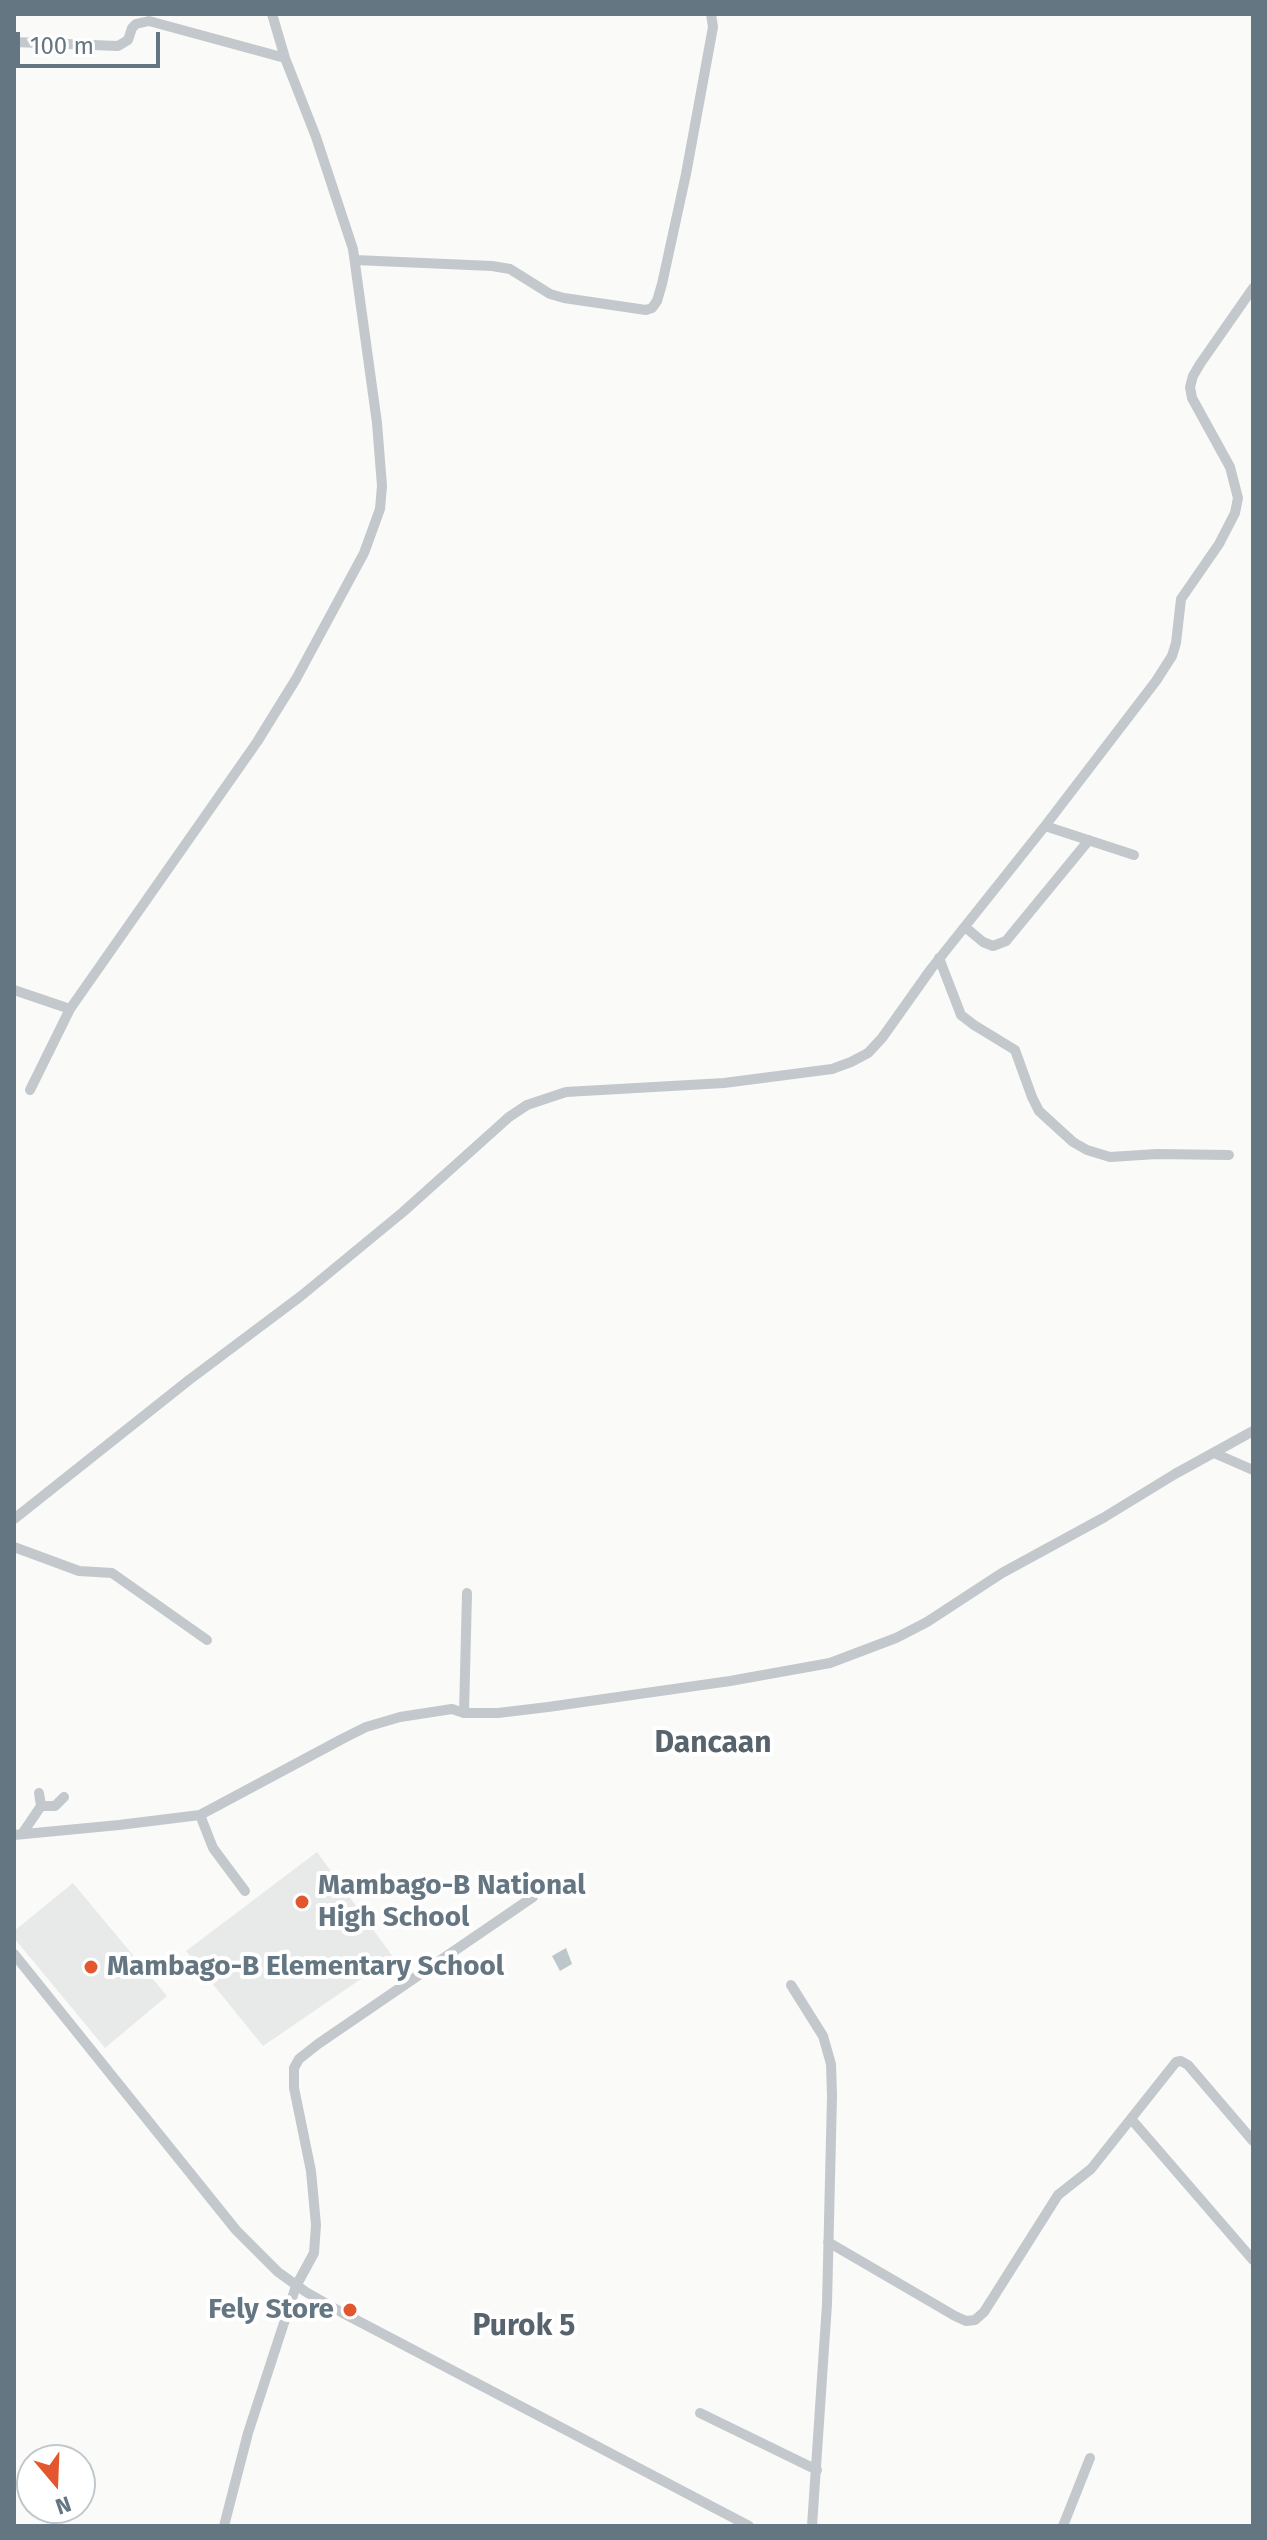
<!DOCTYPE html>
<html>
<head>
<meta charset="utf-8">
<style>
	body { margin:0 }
	#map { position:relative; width:1267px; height:2540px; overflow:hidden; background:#fafaf8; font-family:"Fira Sans",sans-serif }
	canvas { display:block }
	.frame { position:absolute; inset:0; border:16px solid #657683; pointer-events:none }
	.north { position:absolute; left:16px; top:2444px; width:80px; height:80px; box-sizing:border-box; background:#fff; border:2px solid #c1c8cd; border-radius:50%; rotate:161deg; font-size:22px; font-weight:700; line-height:32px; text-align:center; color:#657683 }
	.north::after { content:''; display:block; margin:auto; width:28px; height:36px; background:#e4572e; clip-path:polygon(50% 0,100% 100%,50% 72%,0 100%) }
	.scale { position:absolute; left:16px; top:32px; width:144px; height:36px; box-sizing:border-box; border:4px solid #657683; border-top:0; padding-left:10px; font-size:24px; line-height:28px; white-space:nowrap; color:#657683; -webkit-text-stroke:6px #fff; paint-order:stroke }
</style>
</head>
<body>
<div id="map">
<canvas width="1267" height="2540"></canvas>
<div class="frame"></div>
<div class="north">N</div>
<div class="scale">100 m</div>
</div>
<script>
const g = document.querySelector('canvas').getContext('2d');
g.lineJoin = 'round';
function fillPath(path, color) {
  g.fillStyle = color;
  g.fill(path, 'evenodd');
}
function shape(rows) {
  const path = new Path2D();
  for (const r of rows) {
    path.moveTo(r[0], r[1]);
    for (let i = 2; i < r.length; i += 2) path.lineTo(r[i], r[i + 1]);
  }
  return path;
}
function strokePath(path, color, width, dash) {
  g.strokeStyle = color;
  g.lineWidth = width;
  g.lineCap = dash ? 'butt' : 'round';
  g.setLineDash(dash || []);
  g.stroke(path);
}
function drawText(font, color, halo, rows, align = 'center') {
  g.font = font + ' "Fira Sans",sans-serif';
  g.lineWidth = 8;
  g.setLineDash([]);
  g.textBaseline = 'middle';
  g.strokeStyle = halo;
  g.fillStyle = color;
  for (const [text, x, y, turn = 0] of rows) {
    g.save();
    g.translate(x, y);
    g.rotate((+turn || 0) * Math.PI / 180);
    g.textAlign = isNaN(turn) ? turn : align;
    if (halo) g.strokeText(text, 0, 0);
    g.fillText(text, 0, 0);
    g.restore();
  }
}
fillPath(shape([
	[317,1852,393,1957,263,2046,186,1951],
	[73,1883,167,1996,105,2048,14,1938,14,1931]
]), '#e8e9e9');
fillPath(shape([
	[566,1948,572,1964,560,1971,552,1956]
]), '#bbc7cb');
strokePath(shape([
	[14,42,118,46,128,40,132,28,136,24,149,21,285,58],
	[355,260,492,266,510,269,550,294,564,298,646,310,652,308,657,301,662,284,686,174,713,27,711,14],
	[1045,826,1134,855],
	[965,927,983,942,993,946,1006,941,1089,840],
	[939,958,961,1015,974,1025,1015,1050,1032,1097,1039,1111,1073,1142,1087,1150,1110,1157,1157,1154,1229,1155],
	[14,990,70,1009],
	[30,1090,70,1009,257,742,296,679,364,553,380,509,382,486,377,423,353,249,316,137,285,58,272,14],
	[1214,1453,1253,1470],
	[14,1519,189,1380,301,1296,403,1212,509,1117,527,1105,566,1092,724,1083,832,1069,851,1062,868,1053,882,1038,931,969,1045,826,1156,681,1172,656,1176,643,1181,599,1219,544,1235,513,1238,498,1230,467,1192,398,1190,387,1193,376,1200,364,1253,288],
	[14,1547,79,1571,112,1573,207,1640],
	[464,1713,467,1593],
	[41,1806,55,1806,64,1797],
	[200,1815,213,1848,245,1891],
	[22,1834,41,1806,39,1793],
	[14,1835,119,1825,200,1815,344,1738,366,1727,400,1717,452,1709,464,1713,498,1713,548,1707,730,1681,830,1663,896,1638,927,1622,1002,1573,1103,1518,1175,1474,1253,1431],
	[14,1954,236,2230,278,2272,306,2292,341,2312,749,2526],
	[791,1985,823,2036,831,2064,832,2096,827,2304,812,2526],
	[1132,2120,1253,2260],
	[828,2242,955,2316,966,2321,975,2320,984,2312,1058,2195,1091,2169,1176,2062,1181,2061,1188,2065,1253,2141],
	[700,2413,817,2470],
	[224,2526,248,2433,296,2286,314,2253,316,2225,311,2171,294,2088,294,2068,299,2059,318,2044,533,1897],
	[1063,2526,1090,2458]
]), '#c3c8cc', 10);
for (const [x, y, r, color] of [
	[302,1902,8,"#e4572e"],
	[91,1967,8,"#e4572e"],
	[350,2310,8,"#e4572e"]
]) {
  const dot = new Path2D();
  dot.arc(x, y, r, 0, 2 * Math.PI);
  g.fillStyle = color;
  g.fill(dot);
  strokePath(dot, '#fff', 3);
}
drawText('bold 28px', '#657683', '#fff', [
	["Mambago-B National",318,1886],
	["High School",318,1918],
	["Mambago-B Elementary School",107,1967],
	["Fely Store",334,2310,"right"]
], 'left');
drawText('bold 30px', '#57646e', '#fff', [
	["Dancaan",713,1744],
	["Purok 5",524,2327]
]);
</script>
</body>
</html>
